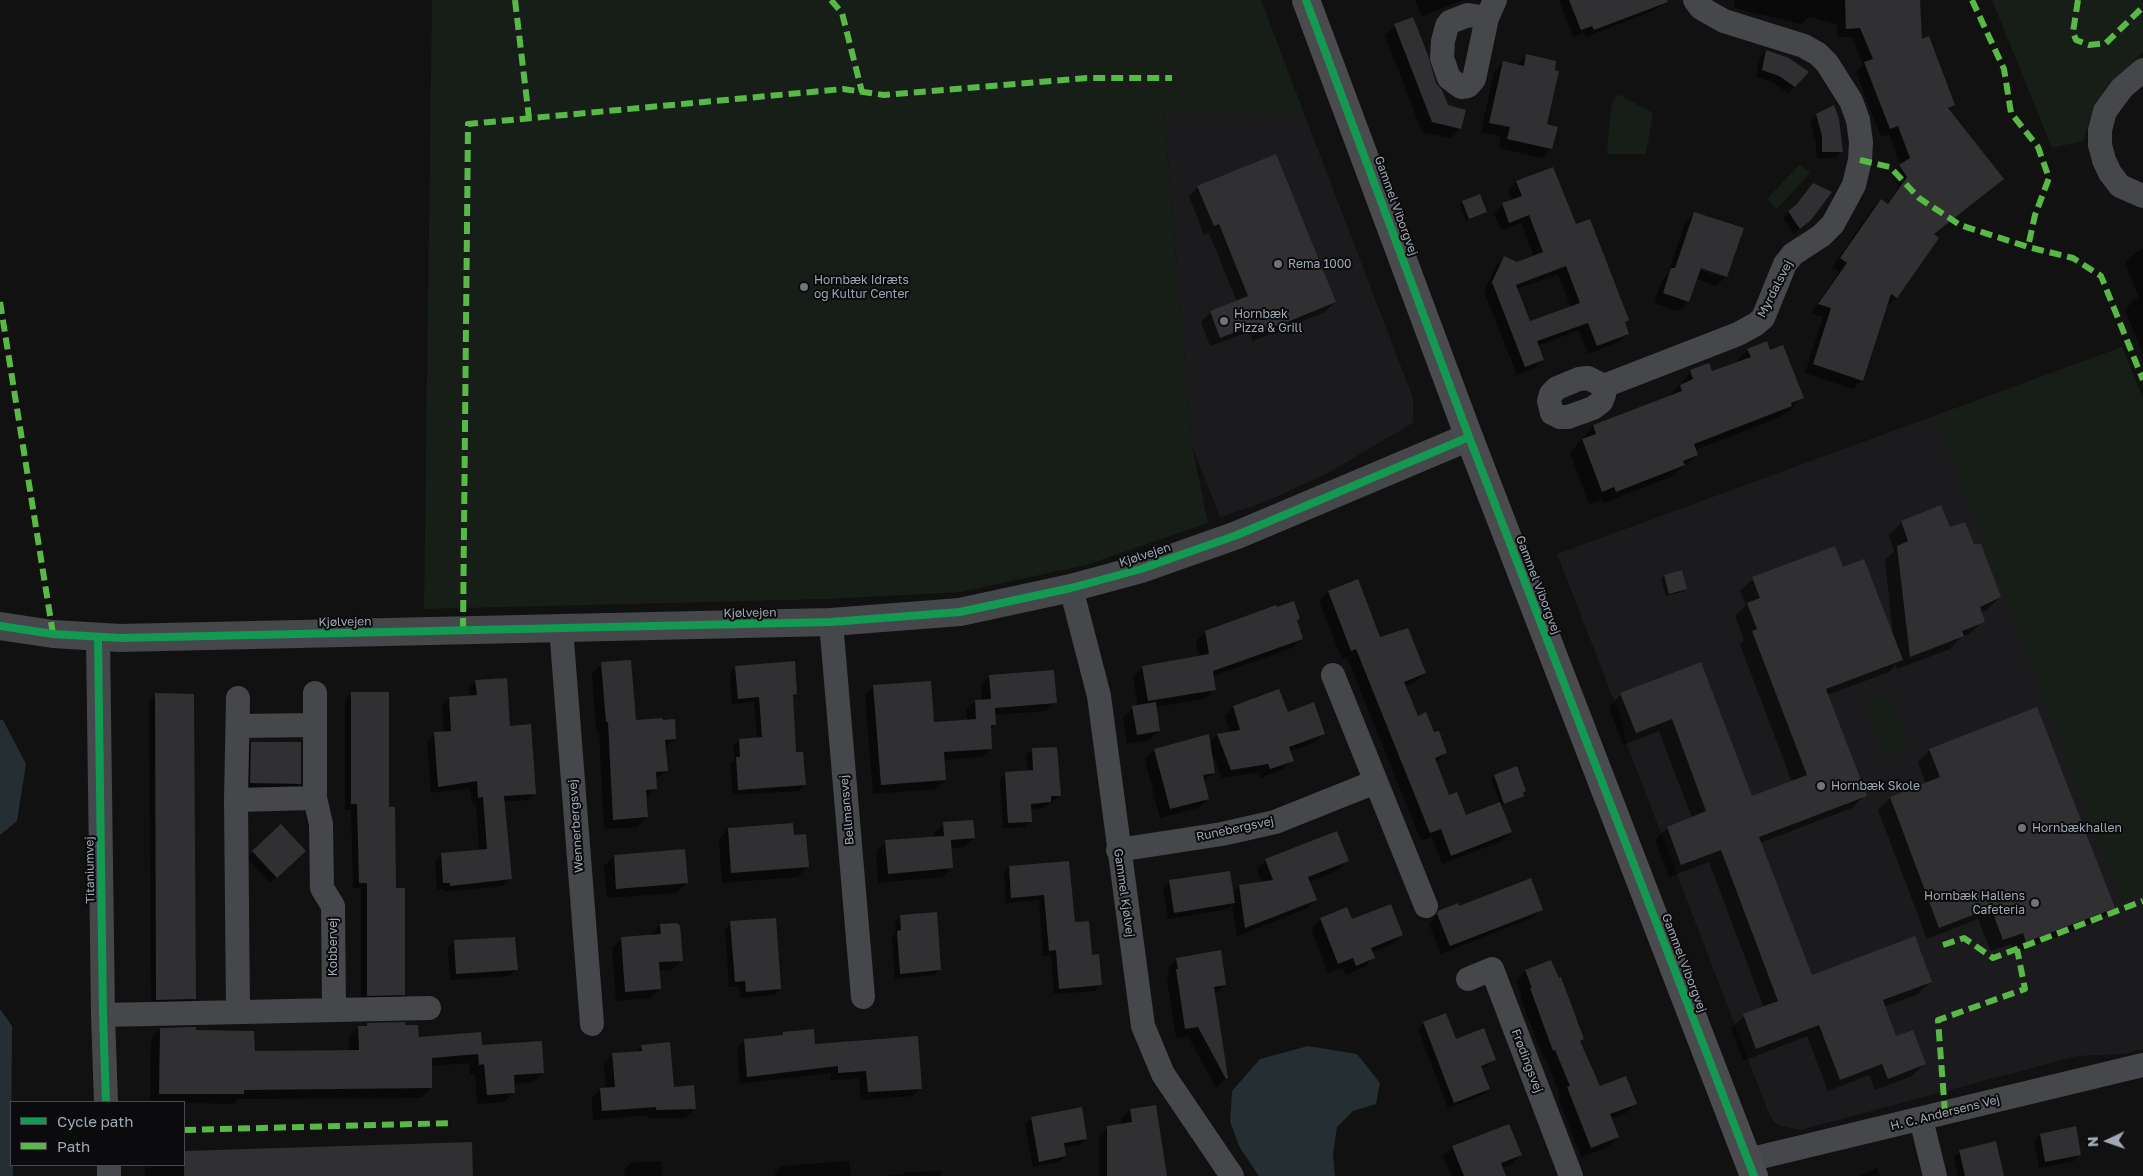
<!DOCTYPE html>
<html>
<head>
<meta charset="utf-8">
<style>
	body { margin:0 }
	#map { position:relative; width:2143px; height:1176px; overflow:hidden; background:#111; font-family:"Golos Text",sans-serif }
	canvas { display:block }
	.legend { position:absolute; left:10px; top:1101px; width:175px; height:65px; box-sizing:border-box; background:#0b0b0d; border:1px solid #474a50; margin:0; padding:6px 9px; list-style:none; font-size:15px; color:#a0a9b4 }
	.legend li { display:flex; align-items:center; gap:10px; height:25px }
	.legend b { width:25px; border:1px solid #474a50 }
	.north { position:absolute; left:2083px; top:1116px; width:50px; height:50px; -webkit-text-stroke:4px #0b0b0d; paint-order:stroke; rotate:267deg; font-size:14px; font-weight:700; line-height:20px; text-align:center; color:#a0a9b4 }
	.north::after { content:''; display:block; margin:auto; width:18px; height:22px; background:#a0a9b4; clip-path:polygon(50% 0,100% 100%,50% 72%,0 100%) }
</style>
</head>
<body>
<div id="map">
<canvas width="2143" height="1176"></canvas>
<ul class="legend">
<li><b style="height:6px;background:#139951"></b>Cycle path</li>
<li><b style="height:6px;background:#58b947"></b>Path</li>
</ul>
<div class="north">N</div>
</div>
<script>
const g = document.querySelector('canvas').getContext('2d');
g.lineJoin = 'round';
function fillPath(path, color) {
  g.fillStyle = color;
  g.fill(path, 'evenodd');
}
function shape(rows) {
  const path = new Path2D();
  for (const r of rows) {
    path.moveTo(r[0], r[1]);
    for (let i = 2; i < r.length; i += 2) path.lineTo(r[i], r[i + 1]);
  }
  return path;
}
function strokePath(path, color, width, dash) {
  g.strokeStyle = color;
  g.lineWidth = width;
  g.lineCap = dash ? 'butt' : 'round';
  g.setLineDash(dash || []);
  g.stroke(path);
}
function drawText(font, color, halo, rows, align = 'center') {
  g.font = font + ' "Golos Text",sans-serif';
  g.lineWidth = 4;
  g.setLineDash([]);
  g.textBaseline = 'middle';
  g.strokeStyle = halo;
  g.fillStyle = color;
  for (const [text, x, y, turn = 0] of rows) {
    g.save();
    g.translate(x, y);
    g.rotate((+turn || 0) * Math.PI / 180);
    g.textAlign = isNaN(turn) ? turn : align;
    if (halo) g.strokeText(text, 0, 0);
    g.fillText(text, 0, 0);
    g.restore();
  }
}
fillPath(shape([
	[1164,112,1305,116,1413,398,1413,423,1326,474,1265,502,1220,517,1192,446],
	[2122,347,2143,399,2143,1049,2124,1054,2077,1056,1800,1130,1781,1126,1774,1122,1768,1111,1624,737,1623,724,1557,554]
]), '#1b1b1d');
fillPath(shape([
	[432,0,1261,0,1305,116,1164,113,1192,446,1208,523,1086,565,961,592,828,599,424,609],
	[1992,0,2143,0,2143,52,2095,103,2083,141,2052,148],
	[1618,94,1653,113,1646,154,1607,154,1611,106],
	[1800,164,1810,173,1777,209,1767,199],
	[2122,347,2143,399,2143,893,2121,901,1935,416],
	[1889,693,1910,746,1885,756,1864,703]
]), '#171e17');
fillPath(shape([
	[0,720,3,720,26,764,17,821,0,835],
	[0,1009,12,1026,11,1165,13,1165,13,1176,0,1176],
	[1308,1046,1357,1054,1380,1083,1376,1104,1353,1111,1337,1127,1333,1155,1335,1176,1259,1176,1240,1148,1230,1122,1232,1091,1260,1059]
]), '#242e33');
fillPath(shape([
	[1415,0,1463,0,1422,16],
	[1559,0,1668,0,1655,10,1586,37,1584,33,1573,37],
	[1735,0,1918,0,1921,41,1954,104,1948,110,1993,187,1933,235,1938,238,1896,298,1887,306,1862,380,1853,389,1805,373,1823,317,1811,313,1839,272,1832,267,1872,209,1881,200,1887,204,1899,186,1891,175,1901,166,1889,134,1881,137,1856,72,1863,65,1852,37,1837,37,1837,24,1809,17,1801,24,1734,8],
	[1395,26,1435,83,1460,129,1450,138,1422,132,1385,35],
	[1766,51,1794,86,1788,93,1772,82,1756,76,1760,57],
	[1526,55,1551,148,1542,158,1499,148,1501,136,1481,132,1494,72,1503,63,1517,65],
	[1816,115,1842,152,1835,158,1817,158,1816,143,1810,121],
	[1517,182,1575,226,1628,320,1624,323,1628,334,1619,342,1588,354,1579,330,1538,346,1543,360,1535,368,1517,375,1484,291,1496,266,1504,257,1517,263,1534,257,1521,223,1501,230,1494,213,1503,204,1512,201,1508,190],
	[1558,274,1571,308,1529,323,1517,289],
	[1198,187,1335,302,1325,312,1253,341,1249,332,1210,346,1201,322,1211,312,1237,302,1209,233,1204,235,1189,196],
	[1463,202,1486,212,1466,221,1460,205],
	[1789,212,1804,226,1794,234,1783,218],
	[1695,213,1726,277,1716,286,1696,279,1688,302,1678,311,1654,303,1662,280,1668,274,1685,223],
	[1695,265,1722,274,1722,277,1694,268],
	[2143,249,2143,354,2125,310,2134,300,2139,298,2125,263,2135,253],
	[1748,350,1769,351,1802,397,1790,410,1778,418,1695,450,1697,455,1671,477,1603,503,1602,499,1589,504,1570,453,1593,426,1669,397,1691,372,1712,373,1736,364,1736,362],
	[1902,522,1949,529,1973,545,2000,597,1987,610,1980,613,1983,621,1970,634,1960,638,1950,649,1897,669,1896,664,1889,672,1827,695,1865,795,1852,808,1760,843,1811,977,1931,981,1918,994,1884,1007,1895,1038,1925,1063,1912,1076,1875,1090,1869,1075,1828,1091,1807,1036,1743,1061,1731,1028,1744,1016,1764,1008,1709,862,1669,877,1655,840,1667,828,1692,818,1659,731,1623,745,1609,707,1621,694,1700,664,1751,798,1792,782,1740,645,1744,640,1735,616,1746,605,1740,591,1753,579,1842,568,1893,636,1885,560,1894,551,1889,535],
	[1664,576,1686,589,1683,592,1666,596,1661,579],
	[1328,592,1380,638,1425,673,1416,682,1404,686,1417,717,1433,734,1446,753,1436,762,1449,796,1466,817,1500,803,1491,779,1517,767,1523,795,1501,806,1511,832,1502,841,1442,864,1432,837,1421,841,1347,657,1342,659,1319,601],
	[1299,618,1296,621,1302,638,1292,648,1213,676,1215,689,1205,699,1155,707,1159,731,1149,740,1127,744,1123,717,1133,708,1138,707,1133,677,1143,667,1199,657,1196,641,1206,632],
	[602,664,635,721,675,739,664,749,666,771,655,780,656,788,646,798,647,817,637,827,604,829,599,731,596,731,592,673],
	[736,667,796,694,792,698,795,754,804,785,799,791,733,795,730,764,735,760,733,746,739,740,757,738,754,702,732,704,730,673],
	[990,676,1055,702,1046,711,994,715,995,724,990,730,991,748,982,757,943,760,945,780,936,789,873,794,865,695,874,686,933,724,967,721,966,710,975,701,982,701,981,685],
	[476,681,509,727,535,793,528,800,503,802,510,879,503,886,443,892,443,889,437,890,435,861,442,854,479,850,476,804,472,804,470,788,431,793,427,741,435,734,444,733,442,705,449,698,469,697,469,688],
	[352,693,387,809,403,994,397,1001,361,1001,361,888,353,888,351,810,345,810,345,699],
	[156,695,194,999,188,1005,151,1006,149,701],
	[1234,707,1287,714,1324,733,1315,742,1289,752,1292,760,1283,769,1261,778,1259,772,1222,778,1212,754,1214,772,1203,782,1208,799,1198,808,1160,818,1145,759,1155,750,1209,743,1217,735,1230,733,1225,716],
	[251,743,300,783,294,790,244,789,245,749],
	[1032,750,1060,795,1044,808,1030,809,1031,821,1025,827,1003,828,1000,779,1006,773,1028,771,1026,755],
	[1930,750,2113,908,2101,920,2014,954,2011,944,1991,951,1978,919,1927,939,1878,810,1890,798,1926,784,1918,762],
	[944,824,974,838,964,847,950,848,952,868,942,877,878,883,876,851,886,842,934,838,934,833],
	[281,825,298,857,270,883,247,858],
	[728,829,793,837,807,867,798,877,722,883,719,839],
	[614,856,686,883,677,893,607,898,604,866],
	[1266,860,1347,861,1338,870,1309,882,1316,900,1306,909,1237,936,1232,905,1227,909,1168,919,1163,888,1170,882,1232,894,1239,886,1262,883,1257,869],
	[1068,862,1073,924,1091,956,1100,985,1095,991,1054,994,1051,956,1043,956,1039,900,1006,903,1004,873,1010,867],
	[1458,908,1541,910,1532,918,1441,954,1429,924,1439,912],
	[1347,909,1351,921,1402,935,1392,944,1372,952,1374,958,1364,967,1346,975,1343,967,1328,973,1311,929,1321,919],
	[901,916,939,970,934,975,895,979,892,937,896,933,895,922],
	[731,923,780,989,774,995,740,998,739,987,729,987,725,929],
	[660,925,682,960,672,970,658,971,660,989,650,998,616,1001,612,948,622,938,651,935],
	[454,942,516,970,510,976,450,980,448,948],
	[1177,959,1225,985,1214,994,1227,1078,1216,1088,1188,1036,1176,1038,1167,980,1169,977,1168,968],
	[1526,971,1583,1038,1579,1042,1599,1087,1635,1104,1626,1113,1611,1119,1618,1137,1608,1147,1581,1157,1558,1098,1560,1096,1546,1059,1544,1060,1521,999,1522,997,1516,981],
	[1424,1023,1495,1059,1489,1065,1481,1068,1489,1089,1483,1095,1448,1108,1418,1029],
	[367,1024,417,1038,481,1047,543,1073,533,1082,513,1084,514,1092,504,1102,477,1104,475,1074,470,1074,469,1063,431,1066,431,1088,421,1098,238,1099,233,1104,150,1102,151,1039,160,1029,195,1031,253,1052,349,1051,349,1037,359,1027,365,1027],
	[784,1033,814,1045,921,1088,913,1096,861,1100,859,1078,831,1080,831,1073,740,1084,737,1048,745,1040,780,1037],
	[642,1046,673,1088,694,1109,685,1118,648,1118,647,1115,593,1120,592,1098,601,1089,606,1089,604,1063,613,1054,635,1053],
	[1130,1110,1166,1176,1099,1176,1099,1136,1108,1127,1122,1125,1121,1119],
	[1032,1118,1086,1139,1080,1145,1064,1148,1065,1156,1059,1162,1033,1167,1025,1124],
	[2040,1135,2080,1154,2074,1161,2039,1168,2034,1142],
	[471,1143,472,1176,145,1176,145,1165,184,1165,184,1152],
	[1453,1147,1520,1155,1511,1165,1502,1168,1505,1176,1451,1176,1443,1156],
	[1960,1151,2003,1176,1958,1176,1954,1157],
	[661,1161,662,1176,625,1176,624,1170,631,1163],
	[849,1161,851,1176,775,1176,775,1173,782,1166],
	[1877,1168,1880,1176,1857,1176],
	[941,1171,941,1176,884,1176,904,1174,906,1172]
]), '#0007');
fillPath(shape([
	[1569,0,1667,0,1668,2,1594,30,1592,26,1581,30],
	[1845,0,1920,0,1922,39,1929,36,1955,105,1948,108,2004,179,1934,234,1939,238,1897,298,1891,294,1863,381,1813,364,1831,308,1818,304,1847,263,1840,258,1881,199,1888,204,1907,177,1899,165,1910,158,1898,126,1890,129,1864,62,1873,59,1860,28,1846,29],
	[1413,17,1428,55,1436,83,1442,90,1448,105,1466,110,1461,129,1432,122,1394,24],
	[1766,50,1789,58,1809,72,1795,87,1779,76,1762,70],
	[1526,54,1556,61,1555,70,1559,71,1547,124,1558,127,1552,149,1507,139,1510,127,1489,123,1503,61,1524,66],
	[1834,105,1839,119,1843,152,1822,152,1822,136,1816,114],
	[1276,154,1336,302,1263,332,1259,323,1220,338,1210,311,1248,296,1219,224,1214,226,1197,186],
	[1553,167,1576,224,1590,219,1629,320,1625,322,1629,334,1597,346,1588,323,1537,341,1544,360,1525,367,1492,282,1504,256,1517,262,1543,252,1529,215,1509,223,1502,203,1522,196,1516,181],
	[1566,266,1580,303,1530,321,1516,285],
	[1813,183,1832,192,1811,220,1800,229,1788,211,1796,205],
	[1480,194,1487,212,1469,219,1462,201],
	[1694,212,1744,228,1727,277,1701,268,1689,302,1663,293,1671,268,1675,268],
	[1767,341,1770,350,1783,345,1804,398,1791,403,1792,406,1694,444,1698,455,1683,461,1685,465,1616,492,1614,487,1602,492,1582,439,1596,434,1593,425,1682,391,1680,385,1693,379,1690,370,1709,363,1712,371,1751,357,1747,349],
	[1941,505,1950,527,1965,522,1974,544,1981,544,2001,597,1980,607,1985,622,1962,631,1964,636,1910,657,1897,546,1908,541,1901,521],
	[1835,546,1843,567,1864,559,1903,660,1826,689,1867,796,1759,837,1812,975,1915,936,1932,982,1883,1000,1896,1036,1913,1030,1926,1064,1888,1079,1882,1064,1840,1080,1819,1025,1756,1049,1743,1014,1778,1001,1721,850,1681,865,1667,827,1706,811,1672,719,1636,733,1620,693,1701,662,1752,796,1807,775,1752,631,1757,629,1747,603,1760,598,1752,577],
	[1682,570,1687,589,1669,594,1664,575],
	[1358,579,1380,637,1408,628,1426,673,1404,682,1418,716,1426,712,1434,732,1439,731,1447,753,1435,758,1449,795,1457,792,1466,815,1500,802,1512,832,1451,856,1441,829,1430,833,1356,649,1351,651,1328,591],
	[1294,601,1300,619,1297,620,1303,639,1213,671,1216,690,1148,701,1142,666,1209,654,1205,631,1276,605,1277,607],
	[631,660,636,720,662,718,663,720,675,719,676,739,665,740,668,771,656,772,657,789,646,790,648,817,613,820,608,722,606,722,601,662],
	[795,661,797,694,793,695,796,752,803,752,806,785,738,790,736,757,740,757,739,739,762,737,759,697,738,699,735,666],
	[1054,670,1057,703,995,708,996,725,991,725,992,749,944,752,946,780,881,785,873,685,931,681,934,722,976,719,975,700,991,699,989,675],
	[507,678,510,726,531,724,536,794,504,796,512,879,450,886,450,883,443,883,441,853,487,849,483,797,478,798,477,781,438,787,434,732,451,731,449,697,477,695,475,680],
	[1279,689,1288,712,1314,702,1325,734,1289,747,1294,761,1270,769,1268,764,1231,770,1217,734,1240,730,1233,706],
	[351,692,389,692,389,807,395,807,396,888,405,888,405,995,367,996,367,883,359,883,357,804,351,804],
	[155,693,194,694,196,999,156,1000],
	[1156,702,1160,731,1137,735,1132,706],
	[2037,707,2115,908,2026,942,2023,933,2003,940,1991,908,1939,928,1890,797,1940,777,1929,749],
	[1209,734,1215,773,1203,775,1209,799,1170,809,1154,749],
	[251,742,301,742,301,784,250,783],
	[1057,747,1061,796,1051,796,1051,802,1031,804,1032,822,1008,823,1005,772,1033,770,1032,748],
	[1517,766,1526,791,1523,792,1524,796,1504,804,1494,775],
	[973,820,975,838,951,840,953,868,888,874,885,840,944,836,943,822],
	[793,823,794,835,806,834,809,867,731,873,728,828],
	[281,824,306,851,277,878,252,851],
	[1337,831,1349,861,1308,877,1317,900,1245,928,1239,885,1273,880,1265,859],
	[685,849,688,883,616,889,614,855],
	[1069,861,1075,922,1089,921,1092,955,1099,954,1102,985,1059,989,1056,950,1049,951,1044,895,1011,898,1009,866],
	[1230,871,1235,903,1174,913,1169,880],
	[1531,878,1543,910,1450,946,1437,914,1438,911,1458,903,1459,906],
	[1391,904,1403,935,1371,948,1375,958,1356,966,1353,958,1338,964,1320,918,1347,907,1352,919],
	[937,912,941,970,900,974,897,931,901,930,900,915],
	[776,918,781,989,746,992,745,981,735,982,730,921],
	[678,923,678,925,680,925,683,961,659,962,661,989,625,992,621,937,661,934,660,924],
	[515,937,518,970,456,974,454,940],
	[1221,950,1226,985,1214,987,1228,1078,1226,1079,1198,1027,1185,1029,1176,969,1178,969,1176,958],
	[1551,960,1559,978,1561,977,1584,1039,1580,1041,1600,1086,1626,1076,1637,1104,1610,1114,1619,1137,1591,1148,1567,1087,1570,1086,1555,1050,1553,1051,1530,988,1532,988,1525,970],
	[1446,1013,1456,1039,1484,1028,1496,1060,1481,1066,1490,1089,1454,1103,1423,1022],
	[405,1022,405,1025,418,1025,419,1037,481,1032,482,1045,542,1041,544,1073,514,1075,515,1093,487,1095,484,1064,479,1065,478,1054,432,1058,432,1088,244,1090,244,1094,159,1094,160,1028,196,1027,196,1030,254,1031,255,1051,359,1050,358,1026,367,1026,367,1023],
	[814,1029,815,1044,918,1036,922,1089,868,1092,866,1071,838,1073,838,1066,747,1077,744,1039,783,1035,783,1032],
	[670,1042,674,1087,694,1085,696,1109,656,1110,656,1107,602,1111,600,1088,615,1087,612,1053,642,1051,641,1045],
	[1156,1105,1167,1176,1107,1176,1107,1126,1132,1122,1130,1109],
	[1082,1107,1087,1139,1064,1143,1066,1156,1039,1162,1031,1117],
	[1509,1124,1522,1155,1501,1163,1506,1176,1464,1176,1452,1146],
	[2076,1126,2081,1155,2045,1162,2040,1134],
	[1996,1141,2004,1176,1965,1176,1959,1150],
	[472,1142,473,1176,184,1176,184,1151]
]), '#303032');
strokePath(shape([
	[1487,18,1468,15,1450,22,1447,26,1443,41,1442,58,1449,78,1461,87,1468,86,1474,79,1487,18,1495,0],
	[2143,70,2122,88,2105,111,2100,130,2100,145,2104,160,2110,173,2120,186,2143,196],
	[1588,378,1604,386,1604,395,1601,402,1593,408,1568,417,1560,417,1552,413,1549,401,1551,394,1557,388,1579,379,1588,378],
	[1604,386,1738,334,1756,324,1763,318,1785,264,1793,254,1821,236,1833,224,1854,185,1860,160,1861,142,1858,120,1851,101,1827,63,1818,54,1804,46,1724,21,1701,8,1695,0],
	[1071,588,1099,696,1143,1026,1163,1074,1232,1176],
	[831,622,863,997],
	[561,628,592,1024],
	[98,637,103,1015,106,1102],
	[1333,675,1426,906],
	[315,693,315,798],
	[238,726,315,725],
	[236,800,238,698],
	[1118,850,1222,834,1275,822,1375,782],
	[1468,979,1492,969,1571,1176],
	[238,1012,236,800,315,798,321,824,322,888,333,906,334,1010],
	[103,1015,429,1008],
	[1921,1119,1935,1176],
	[1748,1160,2143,1065],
	[109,1165,109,1176]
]), '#45474a', 24);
strokePath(shape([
	[0,626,53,634,120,638,831,622,960,612,1071,588,1141,569,1237,535,1469,437]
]), '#45474a', 28);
strokePath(shape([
	[1306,0,1469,437,1754,1176]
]), '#494b4e', 28);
strokePath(shape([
	[515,0,529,118],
	[831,0,842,13,862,92],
	[1972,0,2004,69,2011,113,2038,147,2049,178,2035,215,2028,247],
	[2078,0,2073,32,2076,40,2089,45,2106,43,2143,7],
	[1860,160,1890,167,1919,198,1960,225,2028,247,2073,258,2101,276,2143,380],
	[0,302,53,634],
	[463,630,468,124,843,89,884,95,1087,78,1172,78],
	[1943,945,1964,938,1993,958,2143,901],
	[1945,1113,1938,1020,2025,989,2017,949],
	[184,1130,454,1123]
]), '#58b947', 6, [12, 6]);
strokePath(shape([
	[1306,0,1469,437,1754,1176],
	[0,626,53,634,120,638,831,622,960,612,1071,588,1141,569,1237,535,1469,437],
	[98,637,103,1015,106,1102]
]), '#139951', 8);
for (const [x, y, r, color] of [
	[1278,264,5,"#6e747b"],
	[804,287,5,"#6e747b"],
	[1224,321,5,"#6e747b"],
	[1821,786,5,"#6e747b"],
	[2022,828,5,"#6e747b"],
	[2035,903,5,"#6e747b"]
]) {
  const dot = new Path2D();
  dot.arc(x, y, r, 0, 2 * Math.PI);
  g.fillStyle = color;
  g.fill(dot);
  strokePath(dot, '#0b0b0d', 2);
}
drawText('12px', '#a0a9b4', '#0b0b0d', [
	["Gammel Viborgvej",1396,206,70],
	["Myrdalsvej",1775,289,-63],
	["Kjølvejen",1145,555,-18],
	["Gammel Viborgvej",1538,585,69],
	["Kjølvejen",750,613,-1],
	["Kjølvejen",345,622,-1],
	["Bellmansvej",847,810,-95],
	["Wennerbergsvej",576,826,-94],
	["Runebergsvej",1235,829,-12],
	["Titaniumvej",90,870,-91],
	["Gammel Kjølvej",1124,893,82],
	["Kobbervej",333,947,-90],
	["Gammel Viborgvej",1684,963,69],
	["Frødingsvej",1527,1061,69],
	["H. C. Andersens Vej",1945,1113,-14]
]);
drawText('12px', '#a0a9b4', '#0b0b0d', [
	["Rema 1000",1288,264],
	["Hornbæk Idræts",814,280],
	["og Kultur Center",814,294],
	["Hornbæk",1234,314],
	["Pizza & Grill",1234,328],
	["Hornbæk Skole",1831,786],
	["Hornbækhallen",2032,828],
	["Hornbæk Hallens",2025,896,"right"],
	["Cafeteria",2025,910,"right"]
], 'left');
</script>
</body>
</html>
